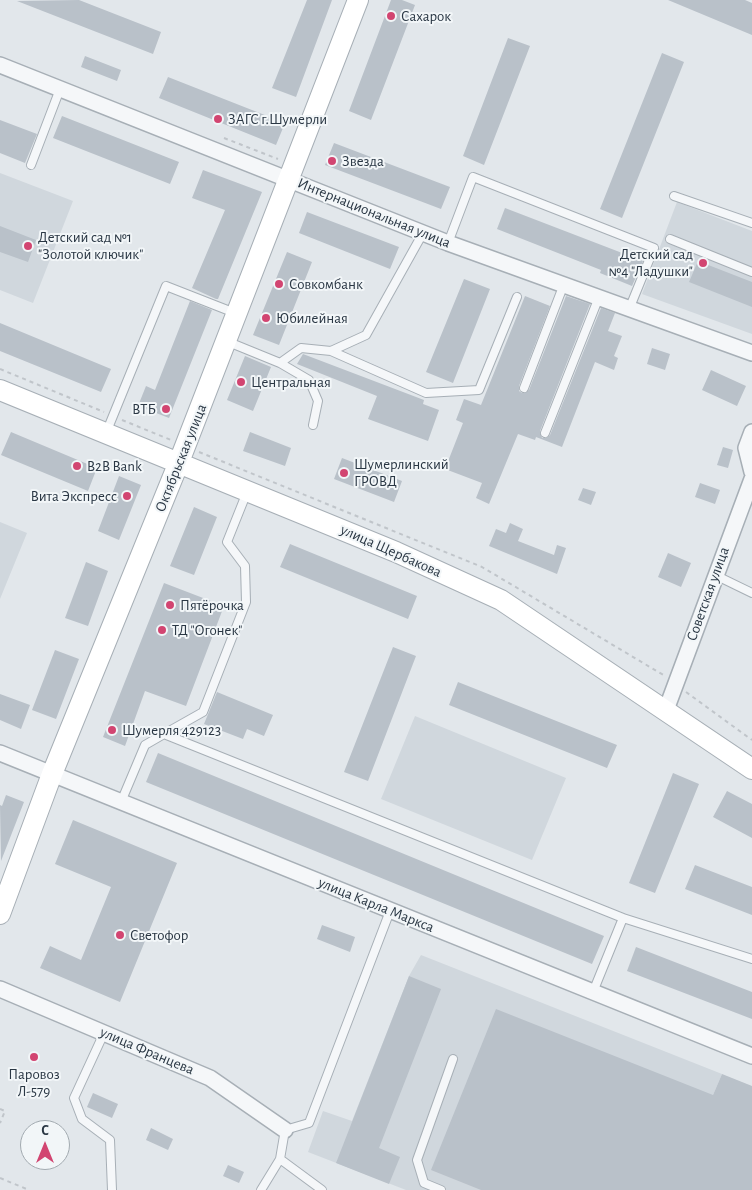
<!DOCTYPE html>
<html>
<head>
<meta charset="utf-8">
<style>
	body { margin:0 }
	#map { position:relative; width:752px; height:1190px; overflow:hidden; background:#e2e7eb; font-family:"Alegreya Sans",sans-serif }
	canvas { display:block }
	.north { position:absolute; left:20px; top:1120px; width:50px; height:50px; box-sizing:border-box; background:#f2f6f8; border:1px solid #a2aab0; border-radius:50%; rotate:0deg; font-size:14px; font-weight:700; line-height:20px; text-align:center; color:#2a3744 }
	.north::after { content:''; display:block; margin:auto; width:18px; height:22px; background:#d24571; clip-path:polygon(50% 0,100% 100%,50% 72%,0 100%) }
</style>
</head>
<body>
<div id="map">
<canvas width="752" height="1190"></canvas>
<div class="north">С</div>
</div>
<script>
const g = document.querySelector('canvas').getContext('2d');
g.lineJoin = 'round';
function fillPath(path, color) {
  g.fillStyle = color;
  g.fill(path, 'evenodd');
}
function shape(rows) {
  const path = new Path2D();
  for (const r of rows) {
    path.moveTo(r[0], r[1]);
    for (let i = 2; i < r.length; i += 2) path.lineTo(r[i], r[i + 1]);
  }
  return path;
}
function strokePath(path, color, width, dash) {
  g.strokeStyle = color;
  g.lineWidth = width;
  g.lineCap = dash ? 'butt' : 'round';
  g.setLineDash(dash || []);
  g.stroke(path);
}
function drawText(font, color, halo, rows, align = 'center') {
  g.font = font + ' "Alegreya Sans",sans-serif';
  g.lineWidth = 4;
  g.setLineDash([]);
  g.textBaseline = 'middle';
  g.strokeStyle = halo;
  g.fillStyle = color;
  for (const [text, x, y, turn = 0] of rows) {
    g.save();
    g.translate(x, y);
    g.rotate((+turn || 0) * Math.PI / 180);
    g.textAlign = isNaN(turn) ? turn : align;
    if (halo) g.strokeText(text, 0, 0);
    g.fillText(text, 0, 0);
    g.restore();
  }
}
fillPath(shape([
	[0,173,73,201,33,303,0,290],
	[677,202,752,231,752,334,642,294],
	[0,522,27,533,0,599],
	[415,716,566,778,532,860,381,799],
	[421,955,722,1074,713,1095,752,1190,406,1190,308,1152,323,1111,352,1121,409,976]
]), '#d0d7dd');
fillPath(shape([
	[79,0,161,32,153,54,17,1],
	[307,0,332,0,296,97,272,88],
	[391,0,402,0,415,5,371,120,349,111],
	[668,0,745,0,752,3,752,35],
	[508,38,530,46,484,165,463,156],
	[662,53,684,62,622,218,600,209],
	[85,56,121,70,117,81,81,67],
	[168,77,285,123,276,145,159,98],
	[62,116,179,162,170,184,53,138],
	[0,120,37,134,25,163,0,153],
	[334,143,450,187,441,209,325,165],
	[203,170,262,192,218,299,216,299,192,288,225,210,192,198],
	[505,208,643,261,632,286,600,273,601,270,497,229],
	[307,212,399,247,390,269,299,233],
	[0,226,36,240,28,262,0,252],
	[287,252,312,262,279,345,253,335],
	[698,261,752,282,752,307,689,282],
	[464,279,490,289,453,383,426,372],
	[525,296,550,306,519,386,519,391,522,393,529,390,566,296,590,304,540,431,542,438,546,438,550,435,601,308,615,313,608,331,622,336,614,356,618,358,614,370,595,362,562,447,536,437,535,440,518,434,489,504,476,498,482,483,445,469,463,423,456,420,464,399,481,405],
	[190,301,212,310,169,418,138,406,146,386,155,390],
	[0,323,111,369,101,392,0,351],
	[652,348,670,354,665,370,647,364],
	[303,354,424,400,423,404,439,410,428,441,368,419,377,396,297,364],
	[245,356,271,367,253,411,227,400],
	[711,370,746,386,737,406,702,390],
	[11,432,97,468,88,491,1,455],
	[250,432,291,448,285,466,243,451],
	[723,447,733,450,728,468,717,465],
	[342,458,402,481,394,502,334,479],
	[119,476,141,485,119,540,98,531],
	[700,483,720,490,715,504,695,497],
	[583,488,596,492,591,505,578,500],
	[194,507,217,517,194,575,170,566],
	[510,523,523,529,518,541,554,555,557,545,566,548,557,574,489,546,496,529,506,533],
	[290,544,417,596,408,619,280,567],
	[668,553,691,563,681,587,658,577],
	[86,562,108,571,88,626,65,618],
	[164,583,224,606,186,706,145,691,125,746,103,737],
	[393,647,416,656,368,781,344,772],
	[55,650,79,659,56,719,32,710],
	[458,682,617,745,607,768,449,705],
	[217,692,273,715,264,736,247,729,243,739,204,724],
	[0,694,30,705,21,729,0,720],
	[158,753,604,936,592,964,146,782],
	[673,773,699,784,655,893,629,883],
	[727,791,752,804,752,838,713,817],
	[6,795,24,802,1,861,0,805,2,806],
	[73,820,177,863,120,1002,40,968,50,946,81,960,111,887,55,864],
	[695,865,752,887,752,915,685,889],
	[322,925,355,937,350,952,317,939],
	[636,947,752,992,752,1019,627,971],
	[409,976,441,989,379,1148,400,1157,389,1184,336,1163],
	[496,1009,713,1095,722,1074,752,1086,752,1190,481,1190,431,1170],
	[93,1093,118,1104,112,1118,87,1107],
	[151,1128,173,1139,168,1150,146,1140],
	[228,1165,244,1172,239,1183,223,1176]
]), '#b9c1c9');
const service = shape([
	[31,165,60,89],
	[674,196,752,223],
	[670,239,752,272],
	[448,243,473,177,654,248,630,307],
	[226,341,280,363,309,380,318,401,313,425],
	[331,351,426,393,479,390,517,297],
	[280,363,301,348,331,351,366,335,423,233],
	[524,388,564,284],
	[106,433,166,286,235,313],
	[545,433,599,297],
	[715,575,752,593],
	[164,734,203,712,246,602,245,566,227,542,247,492],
	[121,802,145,745,164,734,623,918,752,959],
	[593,992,623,918],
	[104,1033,74,1098,82,1119,110,1140,112,1190],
	[280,1159,322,1190],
	[261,1190,280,1159,285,1130,309,1123,390,911],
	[441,1190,424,1183,417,1160,453,1059]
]);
const minor = shape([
	[0,65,448,243,752,353],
	[752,432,746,448,752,472],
	[666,710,752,479],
	[0,753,752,1056],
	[0,989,210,1078,285,1130]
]);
const secondary = shape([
	[0,390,396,552,501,600,752,769],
	[0,914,52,774,179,462,358,0]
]);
strokePath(service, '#a7afb6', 10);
strokePath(minor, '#a7afb6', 18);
strokePath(secondary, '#a7afb6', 22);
strokePath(shape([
	[224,138,278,159],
	[0,369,104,412],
	[122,420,171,440],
	[199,452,482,567,665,676],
	[686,692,752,740],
	[0,1109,5,1111,0,1123],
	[0,1178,29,1190]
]), '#c0c5ca', 2, [4, 4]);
strokePath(service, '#f5f7f9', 8);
strokePath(minor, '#f5f7f9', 15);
strokePath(secondary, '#fff', 20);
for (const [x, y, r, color] of [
	[391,16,5,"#d24571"],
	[218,119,5,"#d24571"],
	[332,161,5,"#d24571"],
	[28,246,5,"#d24571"],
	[703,263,5,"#d24571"],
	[279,284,5,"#d24571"],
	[266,318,5,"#d24571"],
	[241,382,5,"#d24571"],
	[166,409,5,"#d24571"],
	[77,466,5,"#d24571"],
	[344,473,5,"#d24571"],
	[127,496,5,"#d24571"],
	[170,605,5,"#d24571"],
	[162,630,5,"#d24571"],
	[112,730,5,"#d24571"],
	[120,935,5,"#d24571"],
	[34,1057,5,"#d24571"]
]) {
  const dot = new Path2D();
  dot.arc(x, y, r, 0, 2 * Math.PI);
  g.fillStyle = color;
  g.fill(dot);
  strokePath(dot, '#f2f6f8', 2);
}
drawText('15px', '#2a3744', '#f2f6f8', [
	["Сахарок",401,16],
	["ЗАГС г.Шумерли",228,119],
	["Звезда",342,161],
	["Детский сад №1",38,237],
	["\"Золотой ключик\"",38,254],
	["Детский сад",693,254,"right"],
	["№4 \"Ладушки\"",693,271,"right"],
	["Совкомбанк",289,284],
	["Юбилейная",276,318],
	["Центральная",251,382],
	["ВТБ",156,409,"right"],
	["Шумерлинский",354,464],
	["ГРОВД",354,481],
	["B2B Bank",87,466],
	["Вита Экспресс",117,496,"right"],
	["Пятёрочка",180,605],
	["ТД \"Огонек\"",172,630],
	["Шумерля 429123",122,730],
	["Светофор",130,935],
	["Паровоз",34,1074,"center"],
	["Л-579",34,1091,"center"]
], 'left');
drawText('15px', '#2a3744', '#f2f6f8', [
	["Интернациональная улица",374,213,22],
	["Октябрьская улица",181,458,-68],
	["улица Щербакова",391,551,24],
	["Советская улица",708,594,-70],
	["улица Карла Маркса",376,905,22],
	["улица Францева",147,1051,23]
]);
</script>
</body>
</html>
